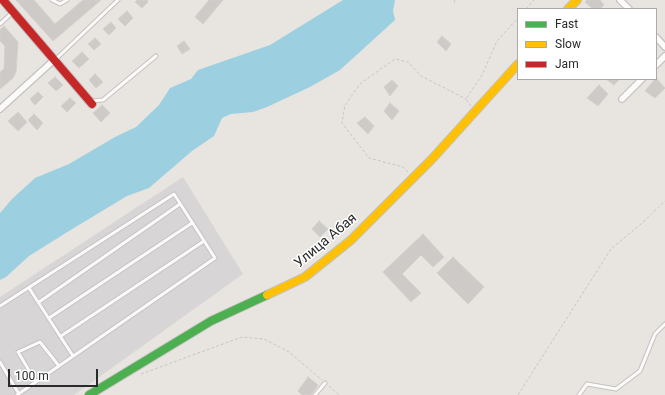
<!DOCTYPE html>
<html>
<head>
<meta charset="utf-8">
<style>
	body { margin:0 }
	#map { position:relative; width:665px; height:395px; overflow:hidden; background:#e8e4e0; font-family:Roboto,sans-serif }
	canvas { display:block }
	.legend { position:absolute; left:517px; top:8px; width:140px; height:72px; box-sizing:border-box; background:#fff; border:1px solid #aaa; margin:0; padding:5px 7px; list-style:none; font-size:12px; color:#2a2a2a }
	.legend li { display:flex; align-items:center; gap:8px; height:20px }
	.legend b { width:20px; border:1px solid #aaa }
	.scale { position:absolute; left:8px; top:369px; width:90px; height:18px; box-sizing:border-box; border:2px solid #2a2a2a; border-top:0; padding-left:5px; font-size:12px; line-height:14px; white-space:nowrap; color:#2a2a2a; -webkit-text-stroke:3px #fff; paint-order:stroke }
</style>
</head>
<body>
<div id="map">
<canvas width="665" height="395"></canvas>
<ul class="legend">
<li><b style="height:5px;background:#4caf50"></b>Fast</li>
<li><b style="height:5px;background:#ffc107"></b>Slow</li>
<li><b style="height:5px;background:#c62828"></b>Jam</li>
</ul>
<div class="scale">100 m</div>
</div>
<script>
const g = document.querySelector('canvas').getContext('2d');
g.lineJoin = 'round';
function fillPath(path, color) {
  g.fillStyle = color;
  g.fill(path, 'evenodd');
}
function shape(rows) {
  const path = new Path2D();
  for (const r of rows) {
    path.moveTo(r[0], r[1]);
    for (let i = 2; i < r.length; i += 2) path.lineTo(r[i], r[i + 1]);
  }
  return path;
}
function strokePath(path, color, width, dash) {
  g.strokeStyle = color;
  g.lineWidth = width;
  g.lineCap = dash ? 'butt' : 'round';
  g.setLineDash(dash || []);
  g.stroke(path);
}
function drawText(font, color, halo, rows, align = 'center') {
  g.font = font + ' Roboto,sans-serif';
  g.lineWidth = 3;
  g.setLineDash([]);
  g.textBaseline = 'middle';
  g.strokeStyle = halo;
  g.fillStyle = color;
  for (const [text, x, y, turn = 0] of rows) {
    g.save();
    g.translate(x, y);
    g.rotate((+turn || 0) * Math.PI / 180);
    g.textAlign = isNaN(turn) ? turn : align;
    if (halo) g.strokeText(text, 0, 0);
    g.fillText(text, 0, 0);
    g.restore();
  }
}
fillPath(shape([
	[183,177,243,274,74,395,0,395,0,297]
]), '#d8d5d7');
fillPath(shape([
	[343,0,395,0,393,11,395,20,340,70,310,87,267,107,253,112,231,114,222,118,214,136,192,151,149,188,127,196,69,231,29,256,6,277,0,280,0,213,12,199,35,178,69,164,115,137,136,127,159,105,170,88,191,79,198,70,270,45]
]), '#9cd0e1');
const building = shape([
	[16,0,34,0,55,24,83,0,101,0,53,41,16,0],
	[137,0,147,0,148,2,142,8,135,2,137,0],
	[209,0,223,0,203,24,195,17,209,0],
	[587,0,600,0,604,5,600,9,593,9,585,2,587,0],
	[127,11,133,18,125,26,118,19,127,11],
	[111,22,116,28,109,35,103,29,111,22],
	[4,26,18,42,16,72,13,78,0,89,0,72,4,69,5,46,0,41,0,30,4,26],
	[442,36,451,44,446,51,437,42,442,36],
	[95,38,101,44,94,50,88,44,95,38],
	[184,41,190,49,182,54,177,46,184,41],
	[82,52,89,59,79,68,72,61,82,52],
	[95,74,103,82,96,88,89,80,95,74],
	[55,77,63,85,56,91,48,83,55,77],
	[656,78,665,88,655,98,645,91,656,78],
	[606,79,620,79,614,85,606,79],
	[392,80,398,86,390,96,384,87,392,80],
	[599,85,608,94,598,106,587,98,599,85],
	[38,92,43,97,35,105,30,99,38,92],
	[70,98,76,103,67,112,61,106,70,98],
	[390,103,399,111,392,120,384,111,390,103],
	[102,105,110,113,101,122,93,113,102,105],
	[18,112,27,122,18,131,8,121,18,112],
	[34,114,43,123,37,130,28,120,34,114],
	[365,117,374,126,368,134,357,123,365,117],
	[319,221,328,229,320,237,312,229,319,221],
	[423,234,444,257,433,267,421,255,402,274,421,293,411,302,383,272,423,234],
	[453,257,484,287,468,304,437,273,453,257],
	[308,377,318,385,311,395,302,395,298,391,308,377]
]);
fillPath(building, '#cdcac7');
strokePath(building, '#d3d0cc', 1);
const lane = shape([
	[52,0,60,4,67,0],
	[0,24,13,12],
	[56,59,118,0],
	[91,101,103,100,156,56],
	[29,288,73,356],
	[39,302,180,204],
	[0,306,174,194,215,258,17,395],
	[49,318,192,223],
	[61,336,204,241],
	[0,362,19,394],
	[36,382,18,352,40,342,59,366],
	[315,395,325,383],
	[579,395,587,384,616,389,640,371,655,334,665,324]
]);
const street = shape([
	[620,0,629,9],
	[656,37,665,47],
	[656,65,665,56],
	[622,99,642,79],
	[0,109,54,60]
]);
const fast = shape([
	[89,395,211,321,267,295]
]);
const slow = shape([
	[568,9,577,0],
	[267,295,305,277,351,240,432,159,518,64]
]);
const jam = shape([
	[3,0,92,104]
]);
strokePath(lane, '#c4c2c2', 5);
strokePath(street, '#c4c2c2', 8);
strokePath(fast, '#c4c2c2', 10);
strokePath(slow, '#c4c2c2', 10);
strokePath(jam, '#c4c2c2', 10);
strokePath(shape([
	[454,0,455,3],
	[526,9,534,0],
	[471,106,466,99,482,75,497,41,518,18],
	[408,172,403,167,369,158,342,123,345,105,361,83,395,59,408,62,421,76,466,99],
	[141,374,242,337,264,339,289,352,322,380],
	[329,386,339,395],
	[518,395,611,249,641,224,665,201]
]), '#c6c6c5', 1, [3, 2]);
strokePath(lane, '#fcfbfa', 3);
strokePath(street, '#fcfbfa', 5.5);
strokePath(fast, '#4caf50', 8);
strokePath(slow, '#ffc107', 8);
strokePath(jam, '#c62828', 8);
drawText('14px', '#2a2a2a', '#fff', [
	["Улица Абая",326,241,-40]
]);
</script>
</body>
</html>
